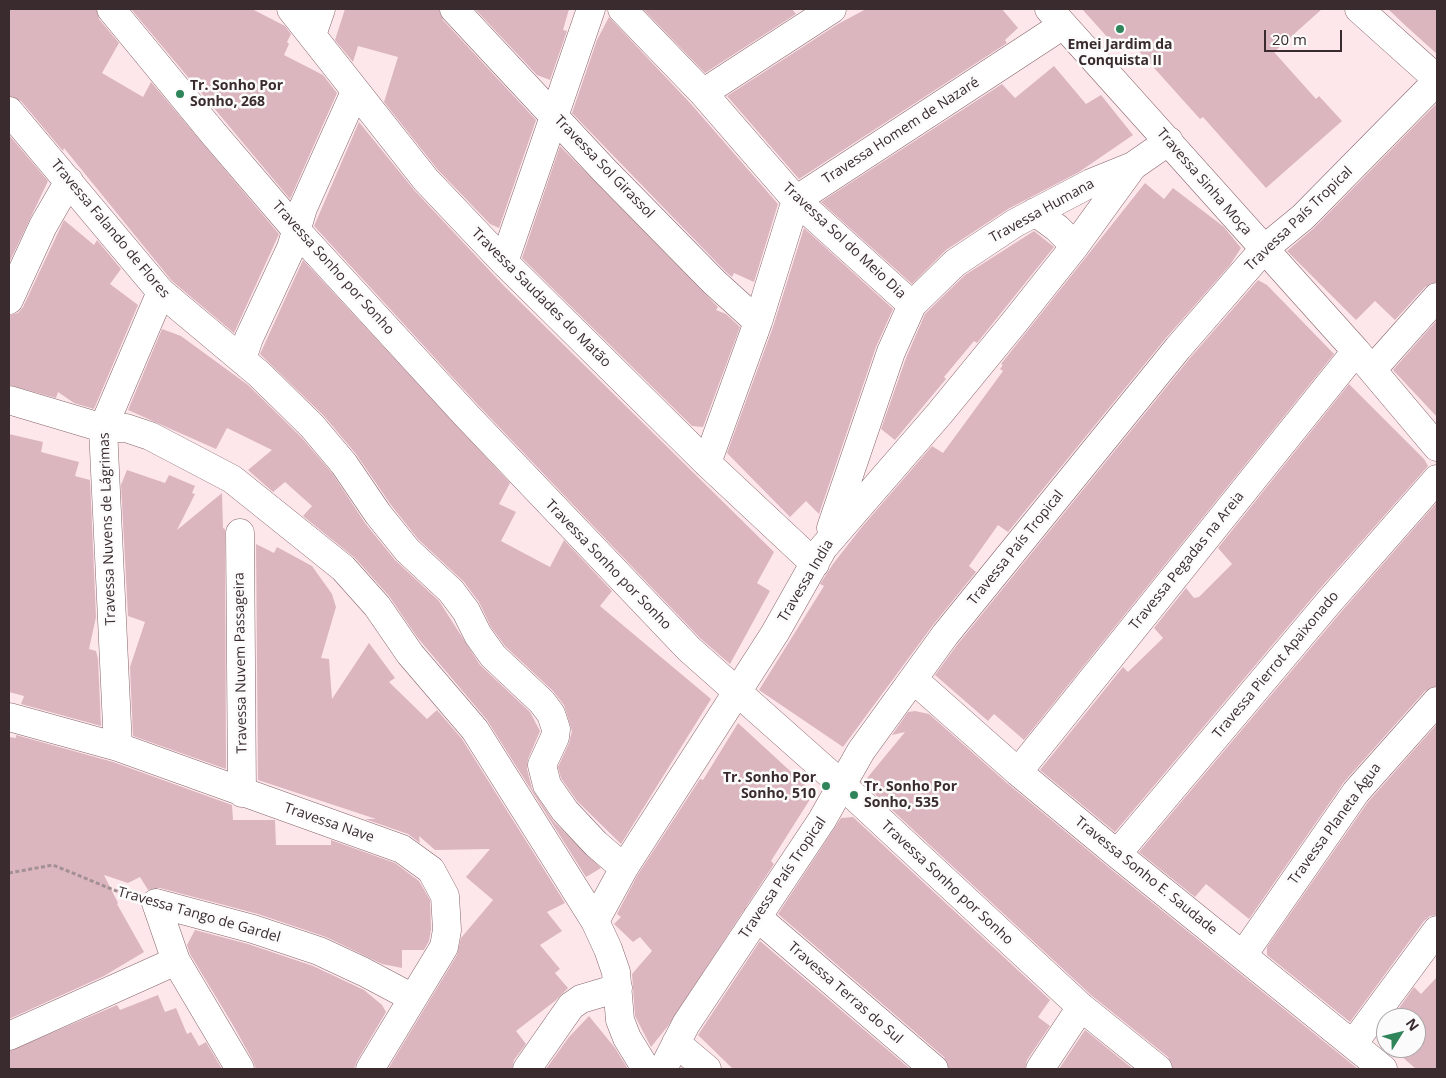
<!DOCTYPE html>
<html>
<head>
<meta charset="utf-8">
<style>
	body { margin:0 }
	#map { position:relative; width:1446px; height:1078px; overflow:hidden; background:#fee7eb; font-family:"Open Sans",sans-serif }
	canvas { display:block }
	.frame { position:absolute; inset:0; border:10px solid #392b2e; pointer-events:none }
	.north { position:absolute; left:1376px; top:1008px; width:50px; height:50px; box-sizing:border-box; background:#fbfbfb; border:1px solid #ada8a9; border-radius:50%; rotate:54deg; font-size:14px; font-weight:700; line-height:20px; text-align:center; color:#392b2e }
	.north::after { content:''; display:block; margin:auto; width:18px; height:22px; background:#2f8559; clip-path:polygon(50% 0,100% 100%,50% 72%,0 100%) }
	.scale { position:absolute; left:1264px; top:30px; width:78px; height:22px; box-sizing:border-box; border:2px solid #392b2e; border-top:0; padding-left:6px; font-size:15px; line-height:18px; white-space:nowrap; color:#392b2e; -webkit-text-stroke:4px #fbfbfb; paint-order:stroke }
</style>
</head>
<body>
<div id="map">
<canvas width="1446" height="1078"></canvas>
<div class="frame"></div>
<div class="north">N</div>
<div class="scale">20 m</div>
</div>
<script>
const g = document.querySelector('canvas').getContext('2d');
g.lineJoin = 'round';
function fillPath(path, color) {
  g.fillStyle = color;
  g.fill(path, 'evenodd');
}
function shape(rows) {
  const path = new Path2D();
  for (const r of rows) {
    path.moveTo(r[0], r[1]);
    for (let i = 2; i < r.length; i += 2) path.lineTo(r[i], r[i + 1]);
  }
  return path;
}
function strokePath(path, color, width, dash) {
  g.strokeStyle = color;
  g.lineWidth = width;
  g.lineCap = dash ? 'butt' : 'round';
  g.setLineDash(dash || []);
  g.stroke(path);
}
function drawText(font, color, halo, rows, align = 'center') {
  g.font = font + ' "Open Sans",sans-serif';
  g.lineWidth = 5;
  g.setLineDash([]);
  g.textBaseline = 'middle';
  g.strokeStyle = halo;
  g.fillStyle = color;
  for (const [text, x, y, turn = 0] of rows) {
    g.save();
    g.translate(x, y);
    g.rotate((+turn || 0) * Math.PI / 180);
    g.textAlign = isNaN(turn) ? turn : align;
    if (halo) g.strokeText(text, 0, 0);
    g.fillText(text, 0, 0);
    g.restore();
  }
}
fillPath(shape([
	[9,9,96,9,99,19,119,43,102,73,143,97,151,82,279,234,234,333,172,281,64,148,63,151,21,101,9,96],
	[131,9,252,9,285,26,291,34,287,42,289,44,284,55,323,75,337,93,290,199],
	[345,9,439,9,443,20,536,120,499,228,490,224,438,170,384,102,398,57,358,46,353,62,335,40],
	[475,9,569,9,563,30,567,31,550,80,537,75],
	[643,9,792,9,796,14,705,73],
	[866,9,1002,9,1018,28,1005,40,1007,43,799,179,727,96,838,24],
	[1082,9,1322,9,1274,52,1316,99,1319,96,1342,121,1266,188,1203,117,1200,119,1128,39,1118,49],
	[1388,9,1437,9,1437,54,1407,27],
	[609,17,691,104,778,204,754,282,734,273,732,277,725,271,572,113,597,40],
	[1054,66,1086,104,1101,95,1133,135,1079,172,1008,209,946,250,912,284,821,202,1002,84,1015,98],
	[1437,103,1437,282,1425,287,1395,320,1375,301,1356,320,1287,251,1314,228],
	[359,122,415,191,505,287,774,552,757,583,770,591,730,664,700,638,478,405,314,226],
	[9,135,48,181,9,263],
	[560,146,718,307,716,310,726,314,740,327,703,427,692,426,522,258],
	[1145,183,1164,199,1173,188,1224,227,1241,248,1230,265,1166,338,1008,532,998,525,969,566,976,572,933,625,843,747,759,690,824,586,820,584,833,564,861,528,932,446,943,453,1003,371,1000,369,1003,365,1001,364],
	[64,220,94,245,97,240,121,269,110,284,138,305,94,409,74,403,58,392,56,398,9,385,9,315,18,313,23,307],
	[804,228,893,309,876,347,819,514,806,501,790,517,727,453,773,327],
	[1034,231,1054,247,977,343,974,341,944,377,946,379,895,440,881,429,906,358,925,314,965,275],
	[303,260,510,483,499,504,516,512,501,541,550,567,564,540,612,591,600,606,711,699,621,844,577,801,561,778,558,767,569,743,572,731,564,705,553,691,505,646,491,627,479,602,464,582,418,539,391,505,356,454,324,416,260,354],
	[1258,280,1267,285,1334,354,1024,740,994,714,988,721,935,675,957,645,1190,358],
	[1437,320,1437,417,1393,370],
	[162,329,181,336,248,385,301,437,332,473,365,523,395,560,439,601,480,665,530,712,540,731,528,759,527,769,532,789,554,822,601,868,586,877,487,720,417,637,389,596,355,558,303,516,312,506,285,482,273,492,248,470,272,450,227,428,216,449,128,410],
	[1349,384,1424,459,1428,466,1317,592,1115,832,1040,770,1123,667,1128,672,1163,638,1154,628,1186,588,1194,598,1199,597,1232,564,1218,548],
	[9,434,43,442,41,452,79,462,75,476,90,480,96,617,89,649,96,651,98,659,101,726,21,704,24,696,9,692],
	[127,470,165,483,169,475,195,486,192,493,195,494,177,530,222,493,223,528,225,529,226,769,133,736,130,667,145,622,128,616,121,485],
	[1437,502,1437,686,1425,691,1344,782,1249,919,1206,884,1195,897,1139,852,1341,612],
	[256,544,274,553,277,547,312,566,332,594,336,607,321,658,329,659,332,699,369,643,395,678,389,682,427,719,437,710,462,739,565,903,547,912,562,931,540,945,560,969,555,973,568,988,555,1001,516,1031,526,1044,514,1060,512,1069,388,1069,457,955,461,938,493,900,466,877,490,849,435,850,419,836,420,843,408,834,365,819,376,819,258,780],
	[915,711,929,714,1008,784,1107,866,1358,1069,1173,1069,1168,1057,1091,995,863,783,905,732,892,735,908,712],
	[738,723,814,793,771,861,774,864,668,1026,651,1047,635,1016,632,974,652,951,640,937,633,942,614,924,621,917,617,914,637,876,700,779,703,780],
	[1437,724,1437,915,1430,916,1424,921,1350,1022,1267,955,1267,947,1368,802],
	[16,735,113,762,232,805,233,820,275,820,276,845,331,845,331,840,395,863,419,881,430,900,431,929,429,941,424,950,402,950,402,968,382,964,326,937,258,914,160,888,148,890,140,877,128,883,104,875,118,903,117,904,144,952,104,976,9,1019,9,737,16,738],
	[853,817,1050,1000,1038,1017,1050,1026,1027,1060,1025,1069,949,1069,944,1057,778,914,841,818],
	[195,930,248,944,313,966,364,990,382,1005,386,1012,357,1061,354,1069,256,1069,253,1061,233,1025,190,954,187,945],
	[760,941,910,1069,733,1069,698,1035],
	[1437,977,1437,1069,1416,1069,1392,1048,1416,1048,1416,1018,1392,1018,1414,987,1421,994],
	[158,995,165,1012,176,1008,187,1034,191,1032,199,1046,206,1042,222,1069,9,1069,9,1051,117,1005,120,1010],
	[589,1016,615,1048,628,1069,546,1069,569,1037],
	[1085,1030,1133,1069,1059,1069]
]), '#dbb6be');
const minor = shape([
	[111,9,213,133,297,231,467,416,689,649,841,784,1081,1007,1158,1069],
	[291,9,426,180,504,262,707,463,815,564],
	[454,9,604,170,714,282,758,322],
	[622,9,703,93,796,200,912,305],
	[1049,9,1356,351,1437,447],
	[1359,9,1437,79],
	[312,35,321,9],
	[703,93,832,9],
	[9,111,161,292,259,374,312,426,344,464,378,514,407,550,451,591,466,611,478,635,493,656,542,702,551,714,556,729,555,737,542,765,547,785,565,811,596,844,624,868],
	[1035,212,1057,228,1075,246],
	[504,262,591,9],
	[9,300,43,226,69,181],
	[242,359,249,338,291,248,303,208,355,92],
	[1372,370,1437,297],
	[9,400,103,428,126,428,150,436,232,479,343,568,377,606,410,654,475,730,595,921,608,949,616,972,620,1020,627,1038,646,1069],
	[707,463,758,322,796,200,1063,25],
	[831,528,891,352,912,305,955,263,1015,223,1091,183,1133,166],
	[240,533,242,793],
	[913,679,1018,772,1117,854,1383,1069],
	[9,717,118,747,402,849,431,870,445,896,447,930,444,947,370,1069],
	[118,747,103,428,161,292],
	[1018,772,1356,351],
	[1117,854,1329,602,1437,479],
	[156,903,253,929,319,951,364,972,413,998],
	[156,903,176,961,240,1069],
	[757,917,934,1069],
	[595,921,624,868,775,633,823,548,940,413,1013,324,1075,246,1133,166,1169,141],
	[1243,955,1356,792,1437,701],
	[9,1036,176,961],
	[676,1043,707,1069],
	[1353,1044,1437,930],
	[527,1069,571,1006,581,999,618,988],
	[663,1069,686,1024,822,820,861,751,945,635,1178,348,1264,249,1303,217,1437,81],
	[1040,1069,1081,1007]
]);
strokePath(minor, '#84646a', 29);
strokePath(shape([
	[9,873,53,865,131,897]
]), '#a39094', 3, [4, 2.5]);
strokePath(minor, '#fff', 28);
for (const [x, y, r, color] of [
	[1120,29,5,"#2f8559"],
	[180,94,5,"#2f8559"],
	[826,786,5,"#2f8559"],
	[854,795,5,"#2f8559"]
]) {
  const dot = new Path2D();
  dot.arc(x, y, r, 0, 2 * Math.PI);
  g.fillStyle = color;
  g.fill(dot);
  strokePath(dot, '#fbfbfb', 2);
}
drawText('bold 14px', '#392b2e', '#fbfbfb', [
	["Emei Jardim da",1120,45,"center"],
	["Conquista II",1120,61,"center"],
	["Tr. Sonho Por",190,86],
	["Sonho, 268",190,102],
	["Tr. Sonho Por",816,778,"right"],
	["Sonho, 510",816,794,"right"],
	["Tr. Sonho Por",864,787],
	["Sonho, 535",864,803]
], 'left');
drawText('14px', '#392b2e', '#fbfbfb', [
	["Travessa Homem de Nazaré",901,131,-33],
	["Travessa Sol Girassol",604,167,46],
	["Travessa Sinha Moça",1204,182,49],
	["Travessa Humana",1042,211,-29],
	["Travessa País Tropical",1299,219,-44],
	["Travessa Falando de Flores",110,229,50],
	["Travessa Sol do Meio Dia",844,241,43],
	["Travessa Sonho por Sonho",333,268,48],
	["Travessa Saudades do Matão",541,298,45],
	["Travessa Nuvens de Lágrimas",108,529,-92],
	["Travessa País Tropical",1016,548,-51],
	["Travessa Pegadas na Areia",1187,561,-51],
	["Travessa Sonho por Sonho",608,565,46],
	["Travessa India",806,581,-59],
	["Travessa Nuvem Passageira",241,663,-91],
	["Travessa Pierrot Apaixonado",1276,665,-50],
	["Travessa Nave",329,823,19],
	["Travessa Planeta Água",1335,824,-54],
	["Travessa Sonho E. Saudade",1146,876,39],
	["Travessa País Tropical",783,878,-56],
	["Travessa Sonho por Sonho",947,883,43],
	["Travessa Tango de Gardel",199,915,16],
	["Travessa Terras do Sul",845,993,41]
]);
</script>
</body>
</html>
